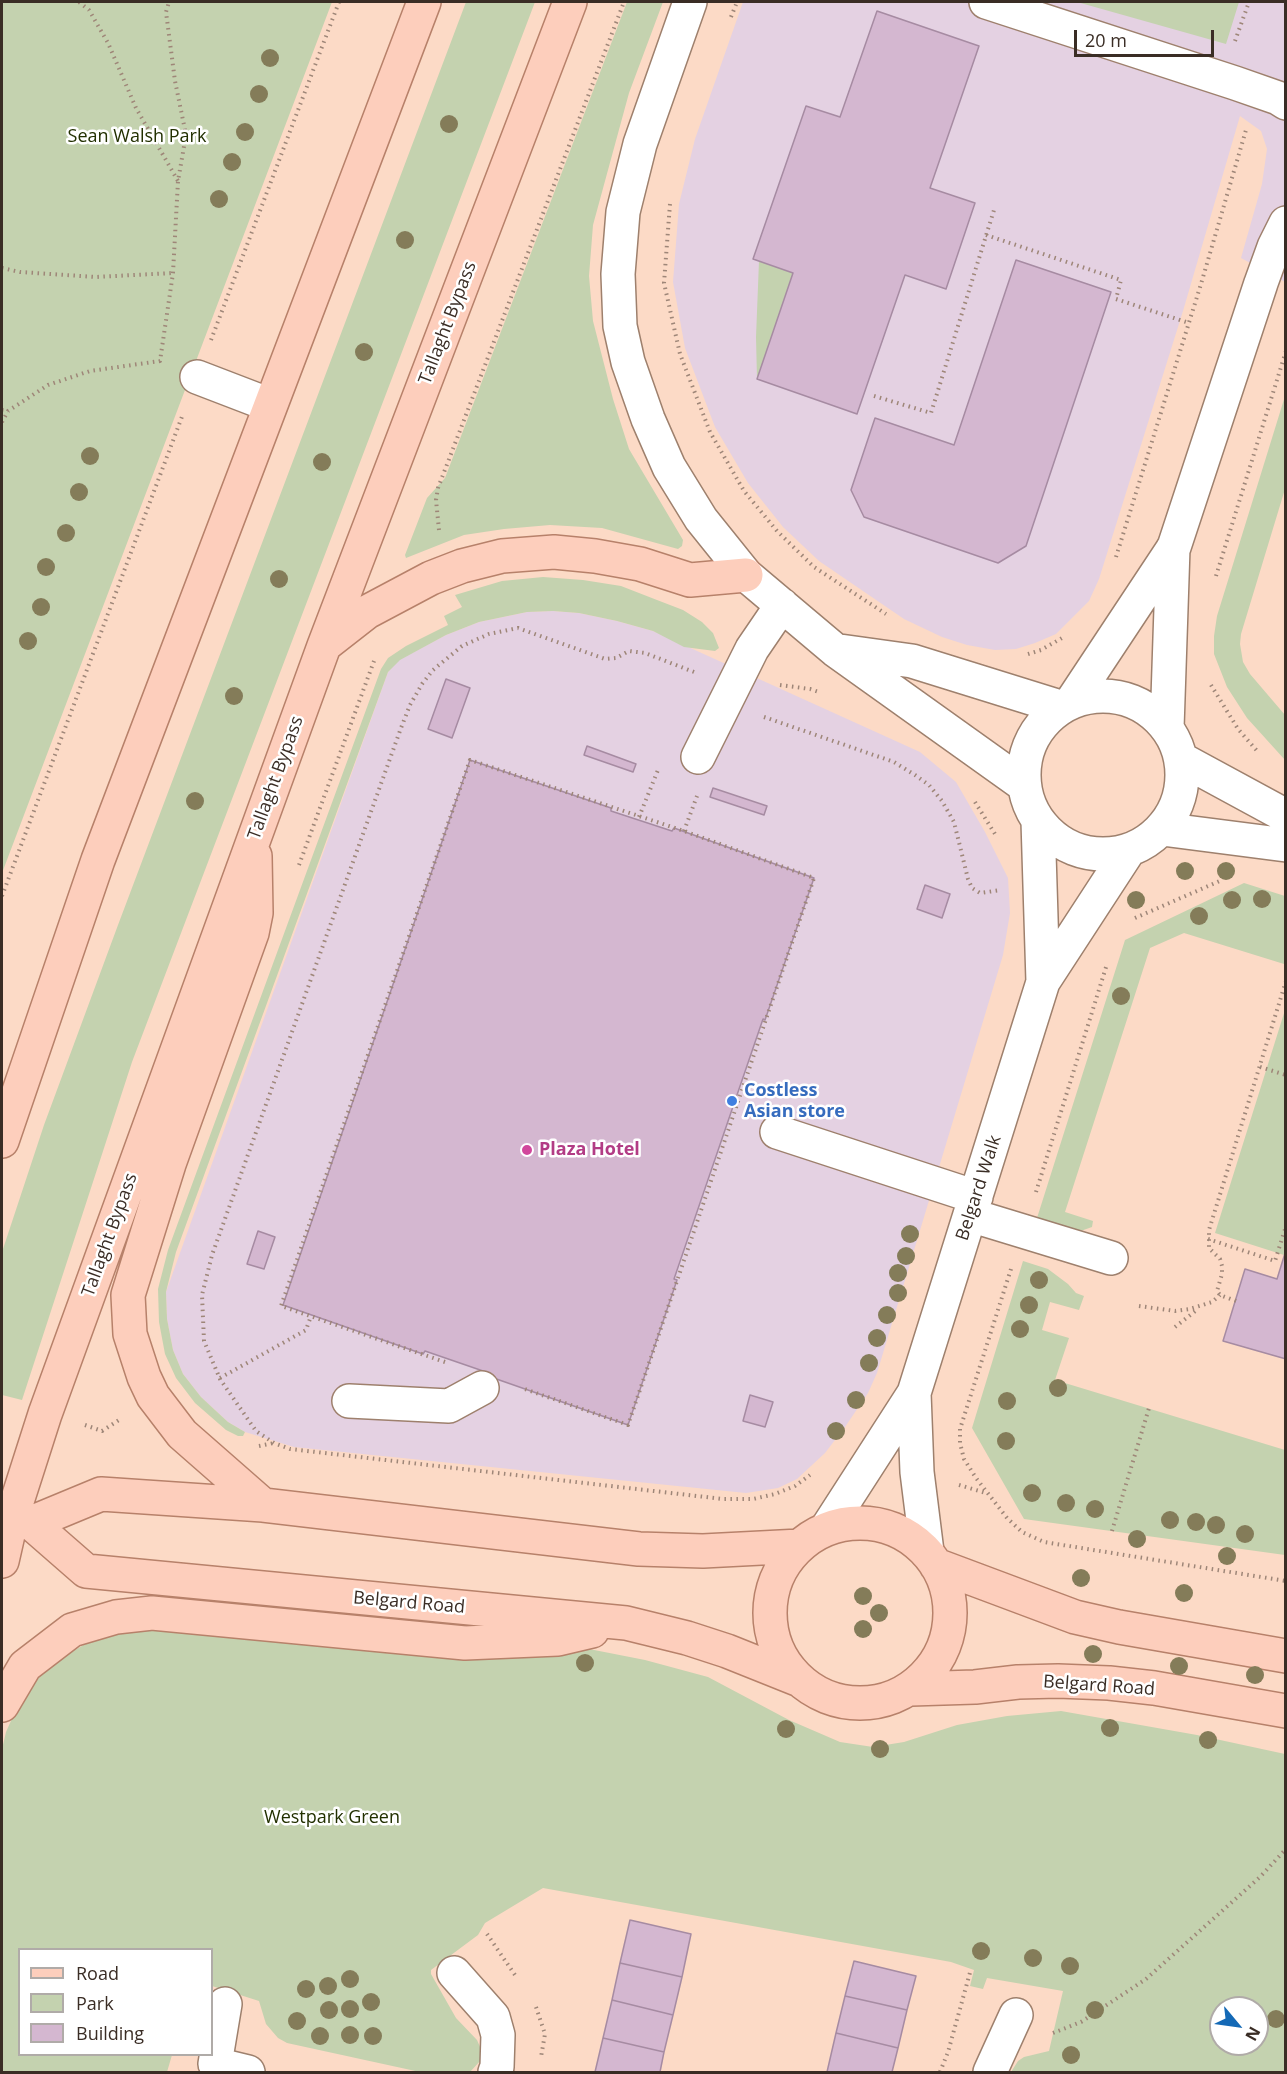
<!DOCTYPE html>
<html>
<head>
<meta charset="utf-8">
<style>
	body { margin:0 }
	#map { position:relative; width:1287px; height:2074px; overflow:hidden; background:#fcdac6; font-family:"Open Sans",sans-serif }
	canvas { display:block }
	.frame { position:absolute; inset:0; border:3px solid #3a2d25; pointer-events:none }
	.legend { position:absolute; left:18px; top:1948px; width:195px; height:108px; box-sizing:border-box; background:#fff; border:2px solid #b0aba8; margin:0; padding:8px 10px; list-style:none; font-size:18px; color:#3a2d25 }
	.legend li { display:flex; align-items:center; gap:12px; height:30px }
	.legend b { width:30px; border:2px solid #b0aba8 }
	.north { position:absolute; left:1209px; top:1996px; width:60px; height:60px; box-sizing:border-box; background:#fff; border:2px solid #b0aba8; border-radius:50%; rotate:119deg; font-size:16px; font-weight:700; line-height:24px; text-align:center; color:#3a2d25 }
	.north::after { content:''; display:block; margin:auto; width:21px; height:27px; background:#1469b6; clip-path:polygon(50% 0,100% 100%,50% 72%,0 100%) }
	.scale { position:absolute; left:1074px; top:30px; width:140px; height:27px; box-sizing:border-box; border:3px solid #3a2d25; border-top:0; padding-left:8px; font-size:18px; line-height:21px; white-space:nowrap; color:#3a2d25; -webkit-text-stroke:4px #fff; paint-order:stroke }
</style>
</head>
<body>
<div id="map">
<canvas width="1287" height="2074"></canvas>
<div class="frame"></div>
<ul class="legend">
<li><b style="height:8px;background:#fdcebc"></b>Road</li>
<li><b style="height:16px;background:#c4d2af"></b>Park</li>
<li><b style="height:16px;background:#d4b7d0"></b>Building</li>
</ul>
<div class="north">N</div>
<div class="scale">20 m</div>
</div>
<script>
const g = document.querySelector('canvas').getContext('2d');
g.lineJoin = 'round';
function fillPath(path, color) {
  g.fillStyle = color;
  g.fill(path, 'evenodd');
}
function shape(rows) {
  const path = new Path2D();
  for (const r of rows) {
    if (r.length === 3) {
      path.moveTo(r[0] + r[2], r[1]);
      path.arc(r[0], r[1], r[2], 0, 2 * Math.PI);
      continue;
    }
    path.moveTo(r[0], r[1]);
    for (let i = 2; i < r.length; i += 2) path.lineTo(r[i], r[i + 1]);
  }
  return path;
}
function strokePath(path, color, width, dash) {
  g.strokeStyle = color;
  g.lineWidth = width;
  g.lineCap = dash ? 'butt' : 'round';
  g.setLineDash(dash || []);
  g.stroke(path);
}
function drawText(font, color, halo, rows, align = 'center') {
  g.font = font + ' "Open Sans",sans-serif';
  g.lineWidth = 5;
  g.setLineDash([]);
  g.textBaseline = 'middle';
  g.strokeStyle = halo;
  g.fillStyle = color;
  for (const [text, x, y, turn = 0] of rows) {
    g.save();
    g.translate(x, y);
    g.rotate((+turn || 0) * Math.PI / 180);
    g.textAlign = isNaN(turn) ? turn : align;
    if (halo) g.strokeText(text, 0, 0);
    g.fillText(text, 0, 0);
    g.restore();
  }
}
fillPath(shape([
	[743,2,1285,2,1285,282,1241,258,1262,184,1267,149,1261,131,1240,116,1183,311,1099,579,1089,601,1056,634,1035,643,1016,649,995,650,967,645,942,637,904,619,819,561,783,527,748,483,715,427,685,348,673,282,679,204,695,139],
	[553,611,579,613,617,621,653,631,920,752,956,782,985,832,1008,878,1010,913,1003,955,877,1373,868,1393,845,1427,825,1453,797,1479,778,1488,746,1493,294,1447,245,1432,228,1422,201,1397,183,1374,173,1350,167,1319,166,1292,388,672,399,660,446,635,479,622,527,612]
]), '#e4d1e2');
fillPath(shape([
	[2,2,332,2,2,873],
	[466,2,535,2,132,1062,22,1400,2,1395,2,1252,44,1125,118,925],
	[627,2,663,2,629,93,593,225,589,276,593,321,613,399,629,449,683,540,682,546,678,549,602,528,550,525,504,529,464,535,406,558,405,555,427,498,445,478],
	[1077,2,1239,2,1226,44],
	[759,261,793,273,757,379,756,337],
	[1285,396,1285,489,1241,634,1240,644,1243,662,1250,674,1285,715,1285,760,1247,718,1227,687,1214,654,1214,636,1217,616],
	[543,577,583,580,621,586,657,600,683,610,702,622,713,633,719,648,715,651,684,647,653,631,617,621,579,613,553,611,527,612,479,622,446,635,400,660,388,672,176,1252,166,1292,167,1319,173,1350,183,1374,201,1397,215,1410,228,1422,245,1432,243,1436,238,1436,226,1430,195,1403,176,1378,165,1354,159,1322,158,1289,168,1250,381,669,388,658,406,646,448,625,444,616,462,607,455,595,502,581],
	[1244,883,1285,896,1286,959,1284,964,1184,933,1150,948,1065,1212,1093,1221,1092,1227,1075,1233,1037,1218,1125,940],
	[1285,1010,1286,1250,1284,1255,1215,1233],
	[1023,1261,1048,1269,1068,1284,1076,1293,1084,1296,1079,1310,1050,1302,1042,1330,1069,1338,1055,1380,1285,1450,1285,1555,1024,1519,972,1428],
	[136,1625,584,1648,645,1660,708,1677,789,1720,840,1742,873,1747,904,1742,957,1725,1007,1716,1061,1711,1197,1735,1285,1754,1285,2072,1011,2072,1018,2061,1024,2057,1049,2051,1063,1991,987,1978,983,1989,970,1986,974,1970,951,1962,543,1888,485,1923,478,1935,431,1970,431,1974,456,2018,477,2040,481,2049,481,2060,470,2072,420,2072,287,2043,278,2038,266,2024,259,2001,212,1986,212,1950,20,1950,20,2054,172,2055,167,2072,2,2072,2,1749,6,1732,22,1696,46,1670,75,1650,104,1633],
	[1221,2008,1257,2008,1257,2044,1221,2044]
]), '#c4d2af');
const building = shape([
	[877,11,979,46,930,188,975,203,946,289,905,275,857,414,757,379,793,273,753,259,806,106,840,117,877,11],
	[1016,260,1111,292,1026,546,998,563,864,517,851,490,875,418,954,445,1016,260],
	[446,679,470,688,452,738,428,729,446,679],
	[587,746,636,764,633,772,584,755,587,746],
	[470,760,611,808,611,811,672,831,674,828,814,878,765,1020,763,1019,674,1279,677,1280,628,1425,485,1375,486,1372,425,1351,423,1354,283,1305,470,760],
	[713,788,767,806,764,815,710,797,713,788],
	[925,885,950,894,942,918,917,909,925,885],
	[258,1231,275,1237,264,1269,247,1264,258,1231],
	[1286,1250,1286,1359,1223,1341,1245,1269,1277,1279,1286,1250],
	[750,1395,773,1402,765,1427,743,1421,750,1395],
	[630,1920,691,1934,682,1977,620,1963,630,1920],
	[854,1961,916,1976,907,2010,845,1996,854,1961],
	[620,1963,682,1977,673,2015,612,2000,620,1963],
	[845,1996,907,2010,898,2048,836,2033,845,1996],
	[612,2000,673,2015,664,2052,603,2038,612,2000],
	[836,2033,898,2048,892,2072,827,2072,836,2033],
	[603,2038,664,2052,660,2072,595,2072,603,2038]
]);
fillPath(building, '#d4b7d0');
strokePath(building, '#a68ba2', 1.5);
const minor = shape([
	[690,2,640,144,623,212,618,274,620,326,628,362,648,419,669,467,701,519,746,575,835,650,1024,785],
	[986,2,1235,83,1278,98,1286,103],
	[197,377,270,405],
	[840,651,912,661,1060,707],
	[1103,775,79],
	[1072,701,1174,547,1261,283,1274,247,1286,223],
	[1167,728,1173,548],
	[698,757,752,649,782,605],
	[1181,759,1286,816],
	[1038,821,1043,982],
	[1162,829,1286,845],
	[777,1132,976,1197],
	[970,1215,1111,1258],
	[914,1393,917,1472,927,1552],
	[349,1401,449,1406,482,1388],
	[827,1528,914,1393,1043,982,1129,850],
	[454,1973,493,2017,498,2035,497,2067,495,2072],
	[225,2004,215,2064,248,2072],
	[990,2072,1016,2015]
]);
const major = shape([
	[326,644,367,612,431,578,462,566,502,556,554,552,595,556,640,564,690,580,746,575],
	[255,856,256,913,252,933,169,1164,128,1295,130,1334,144,1377,153,1396,182,1434,263,1505],
	[2,1141,98,860,424,2],
	[2,1514,31,1523,86,1571,626,1623,687,1638,727,1651,797,1679],
	[860,1613,90],
	[31,1523,101,1494,263,1505,639,1549,703,1551,800,1546],
	[2,1561,12,1517,45,1414,324,646,570,2],
	[936,1565,1075,1617,1119,1627,1286,1656],
	[911,1689,975,1687,1018,1682,1058,1681,1109,1683,1154,1688,1286,1711],
	[2,1705,25,1666,72,1630,116,1617,152,1613,465,1643,558,1639,592,1631]
]);
strokePath(minor, '#9e806d', 36);
strokePath(major, '#b7816a', 36);
strokePath(shape([
	[79,2,89,10,108,43,136,108,178,181],
	[731,17,737,2],
	[1235,41,1249,2],
	[670,204,664,283,680,354,710,432,744,491,777,531,814,567,886,614],
	[986,235,1121,280,1116,299,1189,323],
	[2,268,20,272,96,277,173,273],
	[211,340,339,2],
	[874,396,931,413,994,210],
	[2,410,8,411],
	[2,422,8,411,48,385,90,371,160,361,173,273,178,181,186,135,175,81,166,12,169,2],
	[439,530,436,500,438,488,624,2],
	[1116,557,1201,284,1246,130],
	[1216,576,1286,351],
	[1028,654,1041,650,1062,638],
	[694,672,645,653,629,651,616,658,605,659,518,628,489,634,462,646,433,670,422,684,410,705,401,728,212,1255,202,1295,204,1341,220,1379,256,1431,274,1443,290,1449,723,1499,753,1499,775,1494,795,1486,810,1475],
	[780,685,810,689,819,692],
	[1211,685,1238,729,1258,752],
	[764,717,894,762,915,775,929,785,942,801,954,822,968,879,972,888,980,893,1001,890],
	[975,802,995,834],
	[639,817,658,770],
	[684,831,697,796],
	[299,865,374,661],
	[2,896,183,414],
	[1135,918,1222,880],
	[1260,1067,1286,1075],
	[1036,1192,1107,964],
	[1208,1239,1275,1261,1286,1226],
	[1011,1269,960,1429,960,1443,964,1459,976,1478,1007,1518,1022,1532,1044,1542,1286,1581],
	[1236,1301,1220,1295,1217,1291,1222,1274,1222,1266,1220,1259,1209,1248,1209,1230,1286,981],
	[1139,1306,1175,1311,1190,1309,1212,1302,1220,1295],
	[1175,1327,1198,1309],
	[445,1362,281,1306,470,760,684,831,814,878,628,1425,522,1388],
	[220,1378,306,1330,311,1316],
	[85,1425,102,1431,119,1420],
	[259,1446,274,1443],
	[959,1485,986,1493],
	[1112,1531,1149,1408],
	[487,1934,517,1978],
	[536,2007,545,2034,541,2057],
	[1053,2033,1081,2022,1146,1979,1260,1877,1286,1849],
	[940,2072,948,2052,971,1969]
]), '#9e8678', 4, [1.5, 4.5]);
strokePath(minor, '#fff', 33);
strokePath(major, '#fdcebc', 33);
g.fillStyle = '#847c59';
for (const [x, y] of [
	[270,58],
	[259,94],
	[449,124],
	[245,132],
	[232,162],
	[219,199],
	[405,240],
	[364,352],
	[90,456],
	[322,462],
	[79,492],
	[66,533],
	[46,567],
	[279,579],
	[41,607],
	[28,641],
	[234,696],
	[195,801],
	[1185,871],
	[1226,871],
	[1262,899],
	[1136,900],
	[1232,900],
	[1199,916],
	[1121,996],
	[910,1234],
	[906,1256],
	[898,1273],
	[1039,1280],
	[898,1293],
	[1029,1305],
	[887,1315],
	[1020,1329],
	[877,1338],
	[869,1363],
	[1058,1388],
	[856,1400],
	[1007,1401],
	[836,1431],
	[1006,1441],
	[1032,1493],
	[1066,1503],
	[1095,1509],
	[1170,1520],
	[1196,1522],
	[1216,1525],
	[1245,1534],
	[1137,1539],
	[1227,1556],
	[1081,1578],
	[1184,1593],
	[863,1596],
	[879,1613],
	[863,1629],
	[1093,1654],
	[585,1663],
	[1179,1666],
	[1255,1675],
	[1110,1728],
	[786,1729],
	[1208,1740],
	[880,1749],
	[981,1951],
	[1033,1958],
	[1070,1966],
	[350,1979],
	[328,1986],
	[306,1989],
	[371,2002],
	[350,2009],
	[329,2010],
	[1095,2010],
	[1276,2019],
	[297,2021],
	[350,2035],
	[320,2036],
	[373,2036],
	[1071,2055]
]) {
  g.beginPath();
  g.arc(x, y, 9, 0, 2 * Math.PI);
  g.fill();
}
for (const [x, y, r, color] of [
	[732,1101,6,"#3f7fe0"],
	[527,1150,6,"#d1479c"]
]) {
  const dot = new Path2D();
  dot.arc(x, y, r, 0, 2 * Math.PI);
  g.fillStyle = color;
  g.fill(dot);
  strokePath(dot, '#fff', 2);
}
drawText('18px', '#223000', '#fff', [
	["Sean Walsh Park",137,137],
	["Westpark Green",332,1818]
]);
drawText('18px', '#3a2d25', '#fff', [
	["Tallaght Bypass",448,323,-69],
	["Tallaght Bypass",276,778,-70],
	["Belgard Walk",979,1188,-72],
	["Tallaght Bypass",110,1235,-70],
	["Belgard Road",409,1603,5],
	["Belgard Road",1099,1686,4]
]);
drawText('bold 18px', '#366cbe', '#fff', [
	["Costless",744,1091],
	["Asian store",744,1112]
], 'left');
drawText('bold 18px', '#b23c85', '#fff', [
	["Plaza Hotel",539,1150]
], 'left');
</script>
</body>
</html>
